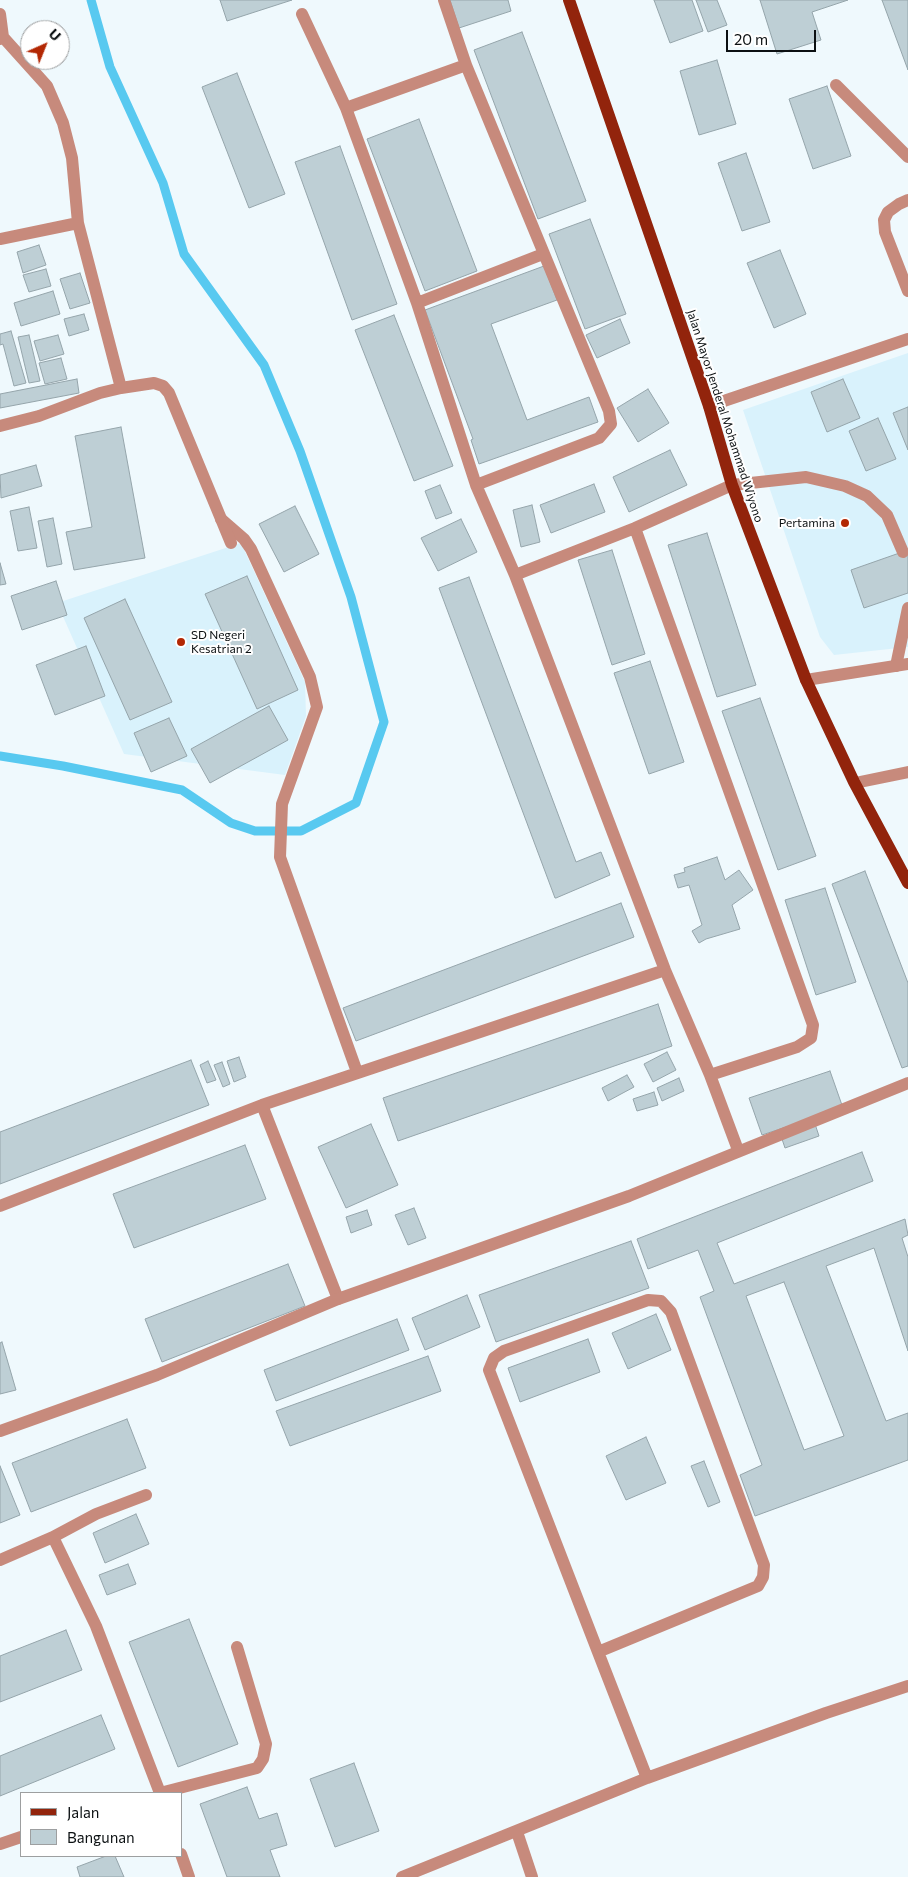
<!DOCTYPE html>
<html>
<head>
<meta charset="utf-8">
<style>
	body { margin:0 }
	#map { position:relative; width:908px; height:1877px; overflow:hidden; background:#eff9fd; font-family:Commissioner,sans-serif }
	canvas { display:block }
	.legend { position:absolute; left:20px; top:1792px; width:162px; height:65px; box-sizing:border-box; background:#fff; border:1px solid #9d9fa0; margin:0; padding:6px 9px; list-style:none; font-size:15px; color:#0b1012 }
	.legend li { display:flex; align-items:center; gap:10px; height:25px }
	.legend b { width:25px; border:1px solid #9d9fa0 }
	.north { position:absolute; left:20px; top:20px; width:50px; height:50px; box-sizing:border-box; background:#fff; border:1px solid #9d9fa0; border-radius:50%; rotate:44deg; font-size:14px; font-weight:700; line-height:20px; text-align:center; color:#0b1012 }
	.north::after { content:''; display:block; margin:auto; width:18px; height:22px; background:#b32804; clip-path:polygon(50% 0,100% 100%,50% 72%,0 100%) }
	.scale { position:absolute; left:726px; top:30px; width:90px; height:22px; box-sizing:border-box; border:2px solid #0b1012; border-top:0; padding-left:6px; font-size:15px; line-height:18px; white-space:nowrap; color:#0b1012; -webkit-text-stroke:4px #fff; paint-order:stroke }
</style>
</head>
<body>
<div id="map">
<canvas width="908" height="1877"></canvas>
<ul class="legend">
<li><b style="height:6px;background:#92240c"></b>Jalan</li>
<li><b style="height:14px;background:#becfd5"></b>Bangunan</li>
</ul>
<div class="north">U</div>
<div class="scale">20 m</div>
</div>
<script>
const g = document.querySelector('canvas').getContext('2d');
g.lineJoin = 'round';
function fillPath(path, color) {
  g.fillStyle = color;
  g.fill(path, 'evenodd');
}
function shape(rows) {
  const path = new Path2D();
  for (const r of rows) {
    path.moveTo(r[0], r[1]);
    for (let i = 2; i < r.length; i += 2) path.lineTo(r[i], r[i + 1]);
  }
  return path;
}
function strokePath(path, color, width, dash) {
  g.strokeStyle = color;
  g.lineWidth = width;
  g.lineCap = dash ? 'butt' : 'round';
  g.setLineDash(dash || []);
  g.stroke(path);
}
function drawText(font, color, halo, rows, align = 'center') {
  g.font = font + ' Commissioner,sans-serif';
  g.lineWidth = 4;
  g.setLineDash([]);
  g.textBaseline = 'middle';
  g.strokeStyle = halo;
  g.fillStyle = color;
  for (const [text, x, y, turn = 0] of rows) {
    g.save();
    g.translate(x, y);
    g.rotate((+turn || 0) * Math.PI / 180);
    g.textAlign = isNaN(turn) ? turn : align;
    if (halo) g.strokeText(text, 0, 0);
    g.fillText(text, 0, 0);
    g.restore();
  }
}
fillPath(shape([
	[908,353,908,647,834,655,820,637,743,410],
	[241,543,305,682,306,716,285,775,124,754,57,603]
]), '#d9f2fc');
strokePath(shape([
	[0,756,63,766,182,790,231,823,255,831,301,831,356,803,384,722,351,597,300,451,264,365,184,254,163,183,110,67,91,0]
]), '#58c9f0', 9);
const building = shape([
	[220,0,292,0,227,21,220,0],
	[450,0,508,0,511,11,459,28,450,0],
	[654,0,692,0,703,31,670,43,654,0],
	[696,0,717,0,727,25,708,32,696,0],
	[760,0,848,0,812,12,821,40,777,54,760,0],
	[882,0,908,0,908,70,882,0],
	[522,32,586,201,538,219,474,50,522,32],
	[717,60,736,124,699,135,680,71,717,60],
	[237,73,285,194,249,208,202,87,237,73],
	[827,86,851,156,813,169,789,99,827,86],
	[419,119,477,271,425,291,367,139,419,119],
	[340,146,397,304,352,320,295,162,340,146],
	[746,153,770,222,742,231,718,163,746,153],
	[590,219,626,314,585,329,549,234,590,219],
	[39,245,46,265,23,273,17,252,39,245],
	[780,250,806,314,774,328,747,263,780,250],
	[544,266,557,300,491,324,527,420,589,397,598,422,479,464,471,440,473,439,425,310,544,266],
	[46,269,51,286,29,292,23,275,46,269],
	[80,273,90,303,70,309,60,279,80,273],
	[53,291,60,314,21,326,14,303,53,291],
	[84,314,89,330,69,336,64,319,84,314],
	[394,315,453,466,414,481,355,330,394,315],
	[620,319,630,343,597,358,586,335,620,319],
	[11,331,26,383,14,386,3,344,0,345,0,334,11,331],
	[29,335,40,381,29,383,18,337,29,335],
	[58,335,64,354,40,361,34,341,58,335],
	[61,358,67,379,45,384,39,363,61,358],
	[77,379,79,393,0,408,0,394,77,379],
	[843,379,860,418,827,432,811,392,843,379],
	[648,389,669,423,638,442,617,408,648,389],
	[908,407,908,450,893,413,908,407],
	[878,418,896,459,866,471,849,431,878,418],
	[121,427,145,558,74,570,66,532,92,527,75,436,121,427],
	[670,450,687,485,629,512,613,477,670,450],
	[36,465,42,486,1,498,0,475,36,465],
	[594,484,605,512,551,533,540,505,594,484],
	[440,485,452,513,436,519,425,491,440,485],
	[532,505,540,542,521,547,513,510,532,505],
	[295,506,319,554,284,572,259,524,295,506],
	[29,507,37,548,18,551,10,511,29,507],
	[53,518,62,564,47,567,38,521,53,518],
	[461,519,477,552,438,571,421,538,461,519],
	[707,533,756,685,717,697,668,545,707,533],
	[612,550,645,654,612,665,578,560,612,550],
	[908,550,908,593,864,608,851,570,908,550],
	[0,563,6,584,0,585,0,563],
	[247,576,298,690,257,709,205,594,247,576],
	[469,577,576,862,601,852,610,875,556,898,555,898,439,588,469,577],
	[56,581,67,615,22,630,11,596,56,581],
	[125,599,172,702,130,720,84,618,125,599],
	[86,646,105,696,55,715,36,665,86,646],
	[650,661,684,762,649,774,614,673,650,661],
	[760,698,816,856,778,870,722,711,760,698],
	[269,706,288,740,210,783,191,749,269,706],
	[169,718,187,756,151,772,134,733,169,718],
	[717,857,725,880,739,870,753,890,732,905,740,929,706,939,699,943,692,931,702,925,689,885,678,888,674,875,685,872,684,868,717,857],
	[865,871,908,983,908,1066,902,1068,832,884,865,871],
	[825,888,856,982,816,995,785,900,825,888],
	[621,903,634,937,356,1041,343,1008,621,903],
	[658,1004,672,1046,398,1141,383,1098,658,1004],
	[667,1052,676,1070,653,1082,644,1064,667,1052],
	[239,1057,246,1077,234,1082,227,1061,239,1057],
	[191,1060,209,1105,0,1184,0,1132,191,1060],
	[208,1061,216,1080,207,1083,200,1065,208,1061],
	[222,1062,230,1084,223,1087,214,1065,222,1062],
	[830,1071,843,1108,762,1135,749,1098,830,1071],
	[627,1075,634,1087,608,1101,602,1088,627,1075],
	[679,1078,684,1091,662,1101,657,1088,679,1078],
	[654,1092,658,1105,637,1111,633,1099,654,1092],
	[371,1124,398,1185,346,1208,318,1147,371,1124],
	[815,1124,819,1136,785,1148,781,1136,815,1124],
	[245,1145,266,1199,134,1248,113,1194,245,1145],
	[862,1152,873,1181,717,1243,734,1284,905,1219,908,1235,902,1238,908,1257,908,1351,874,1248,826,1266,886,1421,908,1413,908,1460,755,1516,740,1475,762,1465,700,1297,714,1291,698,1250,648,1269,637,1239,862,1152],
	[784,1282,844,1436,804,1450,746,1296,784,1282],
	[414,1208,426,1238,408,1245,395,1215,414,1208],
	[367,1210,372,1225,351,1233,346,1217,367,1210],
	[631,1241,649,1288,496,1342,479,1295,631,1241],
	[288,1264,305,1306,162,1362,145,1319,288,1264],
	[467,1295,480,1327,425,1350,412,1318,467,1295],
	[656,1314,671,1350,628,1369,612,1333,656,1314],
	[397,1319,409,1350,276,1401,264,1370,397,1319],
	[588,1339,600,1372,520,1402,508,1368,588,1339],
	[2,1342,16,1390,0,1394,0,1343,2,1342],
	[428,1356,441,1391,290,1446,276,1411,428,1356],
	[127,1419,146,1468,31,1512,12,1463,127,1419],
	[646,1437,666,1483,626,1500,606,1456,646,1437],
	[704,1461,720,1502,708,1507,691,1466,704,1461],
	[0,1466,20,1515,0,1523,0,1466],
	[136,1514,149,1544,105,1563,93,1533,136,1514],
	[128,1564,136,1584,107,1595,99,1575,128,1564],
	[189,1619,238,1744,178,1767,129,1642,189,1619],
	[66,1630,82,1670,0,1702,0,1656,66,1630],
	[101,1715,115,1749,0,1796,0,1756,101,1715],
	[354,1763,379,1831,335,1847,310,1779,354,1763],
	[247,1787,259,1819,277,1813,287,1845,270,1850,280,1877,227,1877,200,1804,247,1787],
	[106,1856,115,1856,124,1877,80,1877,77,1867,106,1856]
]);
fillPath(building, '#becfd5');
strokePath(building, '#95a5ab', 1);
strokePath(shape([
	[444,0,466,65,346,108,417,303,476,485,515,575],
	[302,14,346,108],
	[466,65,609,411,611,424,599,438,476,485],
	[836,85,908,157],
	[417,303,543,254],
	[221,519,244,539,251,549,310,677,317,707,282,804,280,857,357,1072],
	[635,528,813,1025,811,1038,797,1047,710,1075],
	[896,666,908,608],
	[262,1105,338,1299],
	[738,1150,710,1075,665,970,515,575,635,528,732,485,806,477,845,486,867,496,887,515,903,552],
	[0,1206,262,1105,665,970],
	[146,1495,96,1514,53,1537,96,1626,160,1793],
	[0,1560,53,1537],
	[598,1652,758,1586,763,1577,764,1565,671,1312,661,1301,648,1300,504,1351,494,1358,489,1370,598,1652,647,1778],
	[160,1793,257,1768,263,1759,266,1744,237,1647],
	[517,1832,532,1877],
	[0,1844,21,1837],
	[181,1854,189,1877],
	[402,1877,647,1778,826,1713,908,1686]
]), '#c78a7c', 12);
strokePath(shape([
	[0,14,3,37,0,39],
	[908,200,899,204,888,212,884,220,885,232,908,291],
	[78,223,121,388,154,383,163,386,169,393,231,543],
	[0,239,78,223,72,158,63,123,47,86,3,37],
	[709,406,908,339],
	[0,426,39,416,100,393,121,388],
	[806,680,908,664],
	[855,783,908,772],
	[0,1431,157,1375,338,1299,629,1196,908,1083]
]), '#c78a7c', 12);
strokePath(shape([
	[569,0,709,406,732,485,806,680,854,782,908,883]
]), '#92240c', 12);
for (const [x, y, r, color] of [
	[845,523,5,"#b32804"],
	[181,642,5,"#b32804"]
]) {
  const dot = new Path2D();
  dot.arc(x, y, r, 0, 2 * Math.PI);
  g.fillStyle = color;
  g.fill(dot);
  strokePath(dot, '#fff', 2);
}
drawText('12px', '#0b1012', '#fff', [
	["Jalan Mayor Jenderal Mohammad Wiyono",725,416,72]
]);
drawText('12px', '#0b1012', '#fff', [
	["Pertamina",835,523],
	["SD Negeri",191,635,"left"],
	["Kesatrian 2",191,649,"left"]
], 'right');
</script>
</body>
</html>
